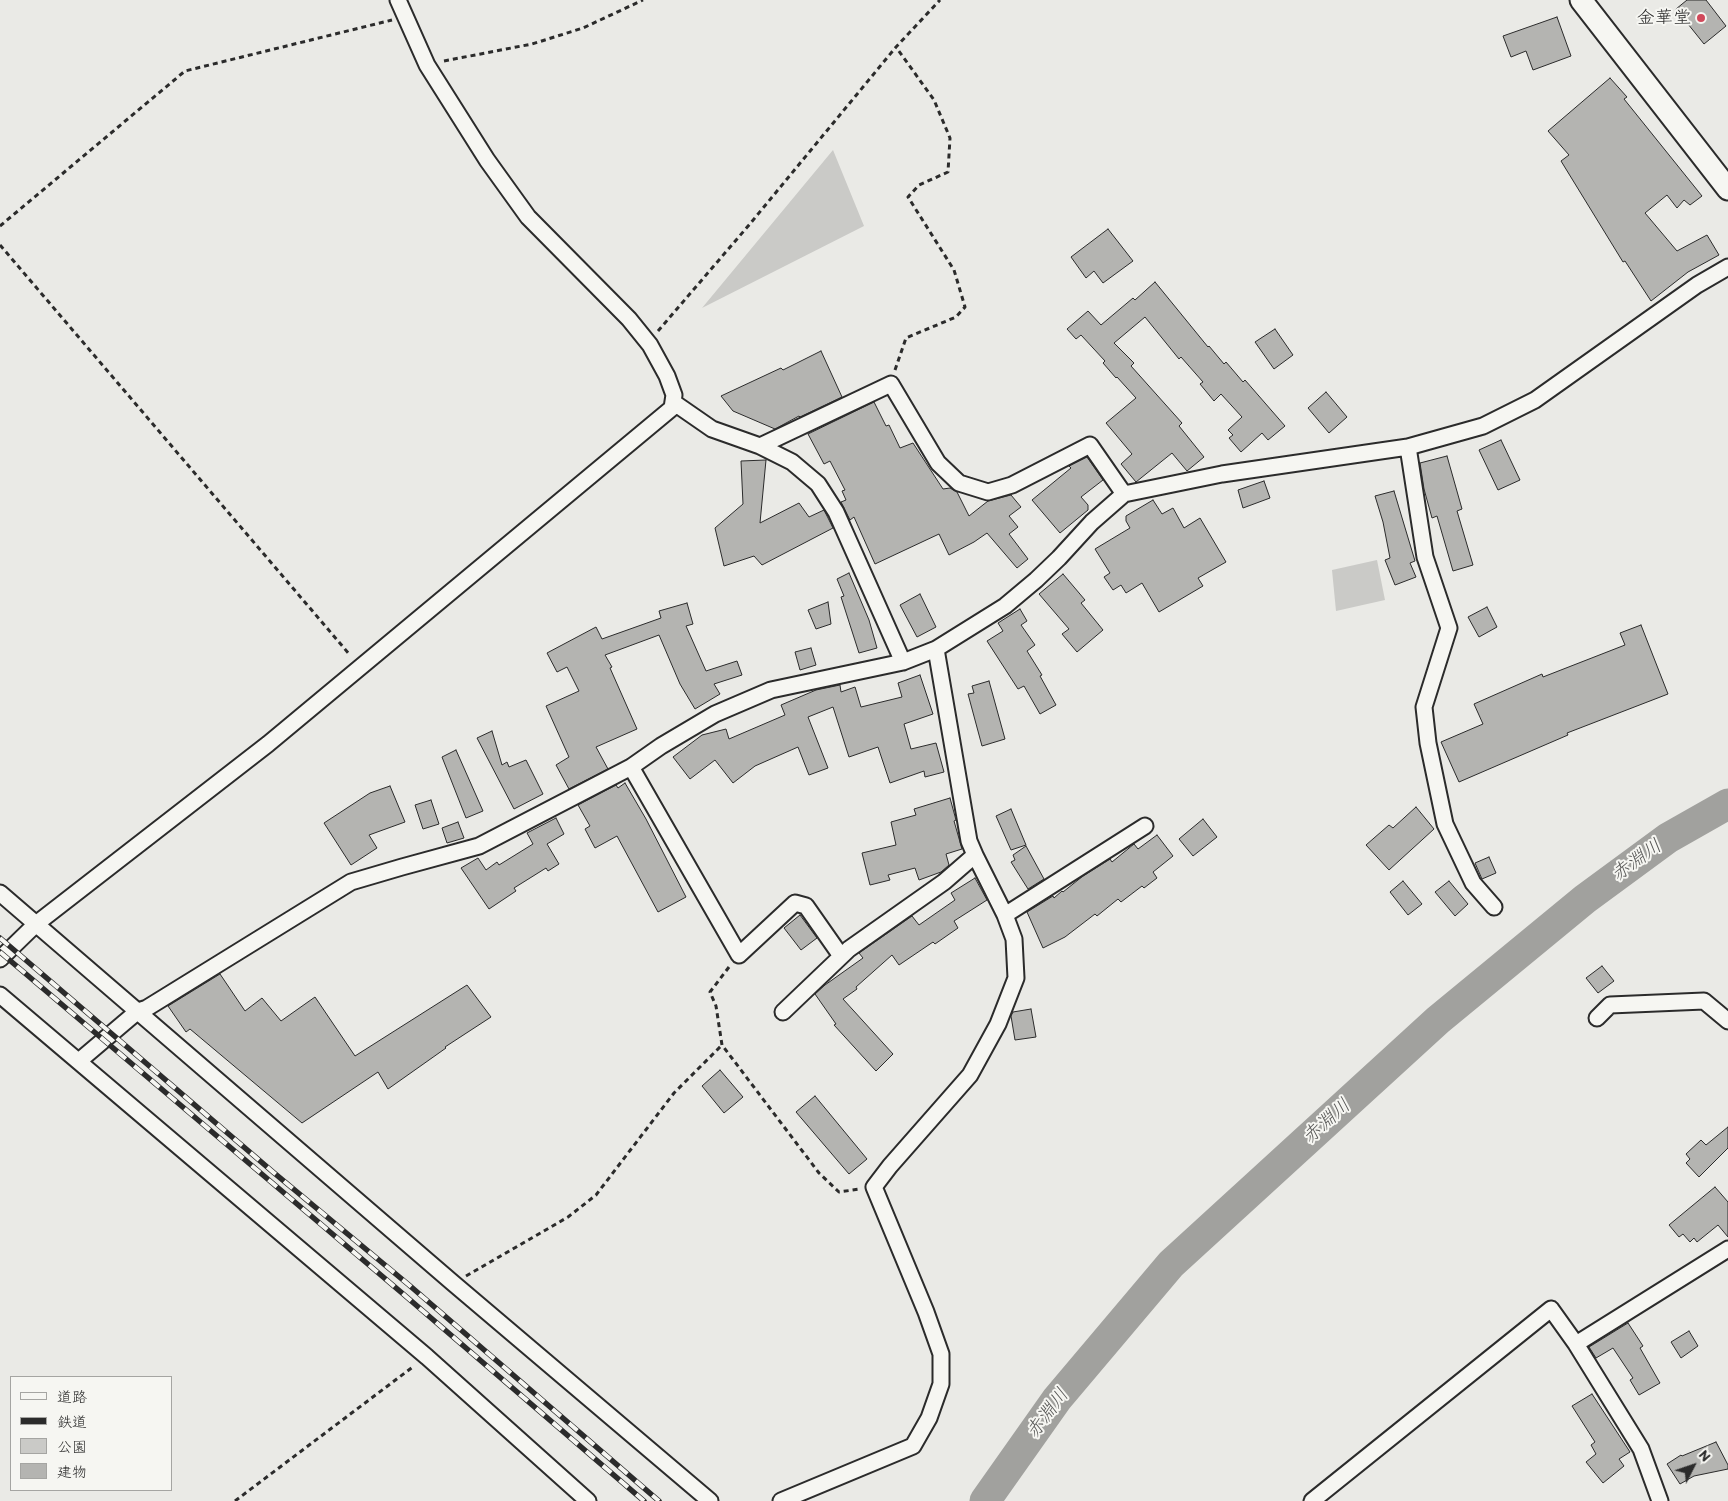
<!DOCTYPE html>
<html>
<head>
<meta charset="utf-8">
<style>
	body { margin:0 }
	#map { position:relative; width:1728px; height:1501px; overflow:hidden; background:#eaeae6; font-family:Itim,"Klee One",sans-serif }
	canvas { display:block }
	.legend { position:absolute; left:10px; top:1376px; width:162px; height:115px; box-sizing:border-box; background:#f6f6f2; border:1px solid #a5a5a2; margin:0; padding:6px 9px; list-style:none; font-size:15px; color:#2b2b2b }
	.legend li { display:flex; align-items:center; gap:10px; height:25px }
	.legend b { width:25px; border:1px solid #a5a5a2 }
	.north { position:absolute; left:1668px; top:1441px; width:50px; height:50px; -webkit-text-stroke:4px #f6f6f2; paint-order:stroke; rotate:49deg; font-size:14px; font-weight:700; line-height:20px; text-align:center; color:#2b2b2b }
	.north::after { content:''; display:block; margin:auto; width:18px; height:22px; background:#2b2b2b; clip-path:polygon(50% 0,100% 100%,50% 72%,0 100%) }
</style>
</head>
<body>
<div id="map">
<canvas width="1728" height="1501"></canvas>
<ul class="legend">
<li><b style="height:6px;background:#f6f6f2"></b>道路</li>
<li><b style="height:6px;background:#2b2b2b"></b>鉄道</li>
<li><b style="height:14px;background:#cacac7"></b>公園</li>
<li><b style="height:14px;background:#b4b4b1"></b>建物</li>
</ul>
<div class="north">N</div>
</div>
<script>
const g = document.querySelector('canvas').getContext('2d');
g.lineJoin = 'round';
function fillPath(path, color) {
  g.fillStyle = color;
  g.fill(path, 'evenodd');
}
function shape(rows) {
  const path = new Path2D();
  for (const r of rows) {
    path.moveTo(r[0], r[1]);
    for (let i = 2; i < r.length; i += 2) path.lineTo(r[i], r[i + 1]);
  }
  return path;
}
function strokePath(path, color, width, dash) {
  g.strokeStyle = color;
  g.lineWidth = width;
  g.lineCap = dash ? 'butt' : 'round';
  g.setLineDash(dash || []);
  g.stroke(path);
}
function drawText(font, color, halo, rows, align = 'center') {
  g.font = font + ' Itim,"Klee One",sans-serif';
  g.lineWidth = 4;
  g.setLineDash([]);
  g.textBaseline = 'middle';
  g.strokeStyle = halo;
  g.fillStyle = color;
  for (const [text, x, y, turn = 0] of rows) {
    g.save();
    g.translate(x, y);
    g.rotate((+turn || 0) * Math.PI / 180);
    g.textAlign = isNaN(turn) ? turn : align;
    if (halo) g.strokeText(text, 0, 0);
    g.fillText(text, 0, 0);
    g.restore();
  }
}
fillPath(shape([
	[833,150,864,226,702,308],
	[1377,560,1385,600,1336,611,1332,570]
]), '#cacac7');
strokePath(shape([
	[985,1501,1057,1399,1171,1264,1438,1020,1585,899,1668,838,1728,804]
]), '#a1a19e', 31);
const building = shape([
	[1687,0,1706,0,1726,26,1704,44,1676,9,1687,0],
	[1557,17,1571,56,1533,70,1526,51,1511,57,1503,36,1557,17],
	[1610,78,1627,97,1624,99,1702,196,1690,205,1684,200,1677,208,1667,195,1645,213,1677,251,1707,235,1719,255,1688,272,1651,301,1625,261,1623,262,1561,161,1569,155,1548,131,1610,78],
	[1108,229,1133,261,1103,283,1094,271,1086,278,1071,257,1108,229],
	[1155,282,1208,347,1209,346,1224,364,1226,362,1243,382,1245,380,1285,426,1268,440,1262,433,1241,452,1229,438,1233,435,1228,430,1242,417,1221,394,1214,401,1200,384,1203,382,1181,357,1179,359,1145,317,1114,343,1134,363,1131,366,1182,423,1179,426,1204,457,1187,471,1172,453,1136,482,1121,464,1132,454,1106,423,1136,398,1117,377,1116,378,1103,363,1105,361,1081,335,1076,339,1067,329,1088,311,1101,325,1133,298,1135,300,1155,282],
	[1275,329,1293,355,1274,369,1255,342,1275,329],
	[821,351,842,397,800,417,799,416,775,429,733,411,721,396,781,368,783,370,821,351],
	[1326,392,1347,417,1329,433,1308,408,1326,392],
	[874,402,886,426,889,425,900,448,913,443,943,489,950,488,957,492,969,516,988,501,1011,495,1021,507,1009,516,1018,527,1009,534,1028,559,1017,568,987,533,974,542,949,555,939,534,875,564,854,517,850,520,841,502,846,500,842,491,845,490,830,461,824,464,808,434,874,402],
	[1501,440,1520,480,1498,490,1479,450,1501,440],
	[1447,456,1462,509,1457,511,1473,565,1453,571,1437,516,1432,518,1424,489,1420,463,1447,456],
	[1087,457,1103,480,1081,497,1088,505,1088,510,1060,533,1032,500,1071,468,1069,466,1087,457],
	[766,460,760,523,799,503,809,517,824,510,833,528,762,565,754,556,724,566,715,528,743,504,741,461,766,460],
	[1264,481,1270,498,1243,508,1238,490,1264,481],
	[1394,491,1415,561,1410,563,1416,577,1395,585,1385,560,1390,558,1383,522,1375,496,1394,491],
	[1153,500,1162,514,1173,508,1184,528,1200,518,1226,562,1198,578,1203,586,1159,612,1142,583,1126,593,1121,585,1113,590,1104,577,1110,573,1095,549,1130,528,1126,521,1126,516,1153,500],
	[849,573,869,620,877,648,859,653,841,597,844,596,837,579,849,573],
	[1063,574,1085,600,1081,603,1103,630,1077,652,1062,634,1069,629,1039,594,1063,574],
	[920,594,936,627,917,637,900,605,920,594],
	[828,602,831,624,816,629,808,610,828,602],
	[687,603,693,624,686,626,706,671,737,661,742,675,714,684,720,694,695,709,680,684,659,635,605,655,612,667,610,668,637,729,596,747,608,769,569,789,556,765,569,757,546,706,579,691,567,667,557,672,547,653,596,627,602,639,661,618,659,611,687,603],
	[1487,607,1497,627,1479,637,1468,617,1487,607],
	[1020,609,1027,621,1021,625,1035,645,1027,651,1042,675,1040,676,1056,705,1040,714,1024,686,1018,689,987,641,1003,631,998,623,1020,609],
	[1641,625,1668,694,1567,733,1568,735,1459,782,1441,742,1483,724,1474,704,1542,674,1543,677,1625,645,1620,633,1641,625],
	[811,648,816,665,800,670,795,652,811,648],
	[920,675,933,714,904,724,911,749,936,743,944,772,925,777,924,771,890,783,878,747,849,757,833,707,808,717,828,768,809,775,798,747,755,766,733,783,715,760,690,779,673,757,702,735,726,729,729,739,785,715,781,705,816,690,840,685,841,692,855,687,861,707,902,697,898,683,920,675],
	[989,681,1005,739,982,746,968,694,974,693,972,686,989,681],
	[492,731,502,765,507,762,509,767,526,760,543,794,514,809,477,738,492,731],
	[456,750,483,811,466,818,442,757,456,750],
	[625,783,646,819,686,897,658,912,617,836,595,848,585,829,590,826,578,805,616,785,618,788,625,783],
	[390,786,405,822,369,835,377,848,351,865,324,823,370,793,390,786],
	[950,798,956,820,954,821,962,849,946,854,949,865,941,872,919,880,915,868,888,875,890,880,870,885,862,853,896,845,891,822,916,815,914,809,950,798],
	[431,800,439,824,423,829,415,805,431,800],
	[1416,807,1434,829,1389,870,1366,845,1389,825,1393,828,1416,807],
	[1011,809,1026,845,1011,850,996,816,1011,809],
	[556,818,564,834,547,844,559,864,548,871,546,868,514,888,516,891,489,909,461,868,478,858,486,870,497,862,499,865,533,844,527,833,556,818],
	[1203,819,1217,837,1193,856,1179,839,1203,819],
	[458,822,464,838,447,843,442,828,458,822],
	[1157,835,1173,856,1153,872,1157,878,1144,888,1142,886,1121,902,1118,899,1097,916,1095,914,1065,937,1043,948,1027,912,1053,896,1054,898,1062,891,1063,892,1083,876,1110,859,1112,862,1134,844,1138,849,1157,835],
	[1026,846,1044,879,1028,889,1011,862,1015,860,1013,855,1026,846],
	[1489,857,1496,873,1482,879,1475,863,1489,857],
	[975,878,987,900,954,921,958,928,935,944,933,942,899,965,892,955,856,987,857,989,843,999,893,1054,876,1071,834,1025,836,1024,815,994,825,985,863,958,859,953,912,916,919,925,955,900,951,893,975,878],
	[1403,881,1422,904,1408,915,1390,892,1403,881],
	[1449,881,1468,904,1455,916,1435,892,1449,881],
	[800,915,817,938,801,950,784,928,800,915],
	[1602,966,1614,981,1598,993,1586,978,1602,966],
	[220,974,245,1011,262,998,281,1021,315,997,355,1056,467,985,491,1017,445,1047,446,1048,388,1089,378,1072,302,1123,190,1029,186,1032,168,1006,220,974],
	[1031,1009,1036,1037,1015,1040,1011,1016,1013,1012,1031,1009],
	[720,1070,743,1097,724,1113,702,1086,720,1070],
	[815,1096,867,1159,849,1174,796,1112,815,1096],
	[1728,1127,1728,1148,1699,1177,1686,1163,1690,1159,1686,1154,1701,1140,1706,1145,1728,1127],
	[1715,1187,1728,1202,1728,1237,1718,1225,1697,1242,1694,1238,1690,1242,1683,1234,1679,1237,1669,1225,1715,1187],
	[1628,1323,1643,1346,1640,1348,1660,1383,1639,1395,1630,1380,1633,1378,1613,1348,1596,1358,1589,1347,1628,1323],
	[1689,1331,1698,1346,1681,1358,1671,1342,1689,1331],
	[1592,1394,1630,1452,1619,1459,1624,1466,1603,1483,1586,1462,1596,1454,1591,1445,1595,1442,1572,1406,1592,1394],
	[1716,1442,1728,1465,1728,1469,1694,1476,1680,1484,1667,1464,1681,1455,1682,1456,1716,1442]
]);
fillPath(building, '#b4b4b1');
strokePath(building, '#2b2b2b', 1);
const street = shape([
	[673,402,712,429,760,446,792,462,818,484,836,512,903,662],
	[760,446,891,384,938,463,959,483,988,492,1012,485,1090,445,1124,494],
	[1408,447,1425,557,1449,628,1424,707,1428,743,1445,824,1473,883,1494,907],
	[631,767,739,955,795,903,806,906,841,956],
	[0,893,453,1283,710,1501],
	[1005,915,1145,826],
	[0,959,36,924,268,744,672,408,674,395,667,376,650,345,629,319,528,217,487,160,427,65,398,0],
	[0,995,427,1357,588,1501],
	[783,1012,849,949,944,882,975,855,969,841,936,649],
	[1597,1018,1610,1005,1704,1001,1728,1021],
	[79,1061,138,1011,147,1008,351,882,402,867,479,846,631,767,661,746,715,714,771,690,903,662,936,649,1005,606,1036,580,1059,558,1092,522,1124,494,1222,474,1408,447,1483,426,1535,400,1697,285,1728,267],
	[1576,1344,1728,1249],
	[781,1501,913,1446,929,1418,941,1384,941,1354,926,1312,874,1187,890,1166,970,1075,998,1024,1016,978,1014,939,1005,915,975,855],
	[1312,1501,1551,1309,1576,1344,1641,1449,1660,1501]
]);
const secondary = shape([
	[1581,0,1728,189]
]);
strokePath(street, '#2b2b2b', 19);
strokePath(secondary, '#2b2b2b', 25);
strokePath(shape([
	[444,61,532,44,583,28,643,0],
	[0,226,185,71,392,20],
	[0,245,350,655],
	[658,331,749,225,896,47,940,0],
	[895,370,906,338,956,317,965,307,954,270,908,197,919,185,948,172,950,138,934,100,896,47],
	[729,967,710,992,716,1006,722,1045,819,1173,839,1192,860,1189],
	[466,1276,568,1217,596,1195,674,1093,722,1045],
	[235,1501,414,1366]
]), '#2b2b2b', 3, [5, 4]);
strokePath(street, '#f6f6f2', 15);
strokePath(secondary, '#f6f6f2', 21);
const rail = shape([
	[0,938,273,1172,409,1285,659,1501],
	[0,952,402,1293,644,1501]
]);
strokePath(rail, '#2b2b2b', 5.5);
strokePath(rail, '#f6f6f2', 4, [11]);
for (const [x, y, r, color] of [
	[1701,18,5,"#d1495b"]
]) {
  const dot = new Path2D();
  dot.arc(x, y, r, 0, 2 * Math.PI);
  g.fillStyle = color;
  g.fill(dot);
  strokePath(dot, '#f6f6f2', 2);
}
drawText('18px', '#2b2b2b', '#f6f6f2', [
	["金華堂",1691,18]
], 'right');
drawText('italic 19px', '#545453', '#f6f6f2', [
	["赤淵川",1637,861,-36],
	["赤淵川",1327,1122,-42],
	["赤淵川",1048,1414,-53]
]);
</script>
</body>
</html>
